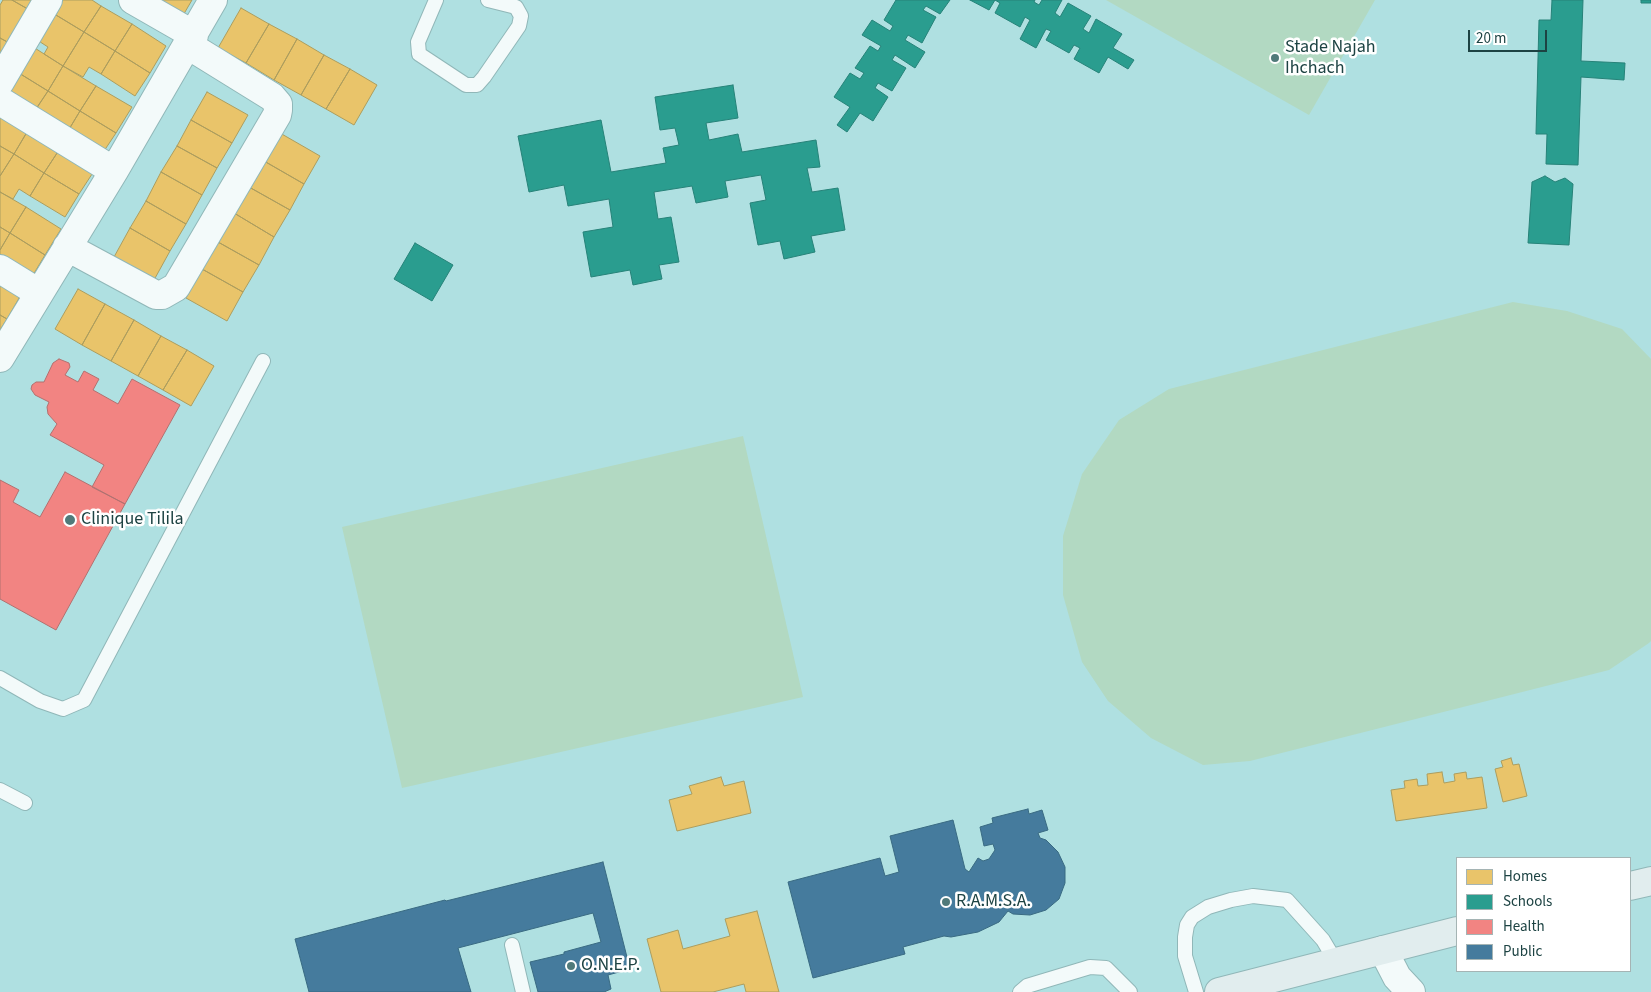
<!DOCTYPE html>
<html>
<head>
<meta charset="utf-8">
<style>
	body { margin:0 }
	#map { position:relative; width:1651px; height:992px; overflow:hidden; background:#afe0e1; font-family:"Source Sans 3",sans-serif }
	canvas { display:block }
	.legend { position:absolute; left:1456px; top:857px; width:175px; height:115px; box-sizing:border-box; background:#fff; border:1px solid #a5b4b4; margin:0; padding:6px 9px; list-style:none; font-size:15px; color:#1d4343 }
	.legend li { display:flex; align-items:center; gap:10px; height:25px }
	.legend b { width:25px; border:1px solid #a5b4b4 }
	.scale { position:absolute; left:1468px; top:30px; width:79px; height:22px; box-sizing:border-box; border:2px solid #1d4343; border-top:0; padding-left:6px; font-size:15px; line-height:18px; white-space:nowrap; color:#1d4343; -webkit-text-stroke:4px #fff; paint-order:stroke }
</style>
</head>
<body>
<div id="map">
<canvas width="1651" height="992"></canvas>
<ul class="legend">
<li><b style="height:14px;background:#e9c46a"></b>Homes</li>
<li><b style="height:14px;background:#2a9d8f"></b>Schools</li>
<li><b style="height:14px;background:#f28482"></b>Health</li>
<li><b style="height:14px;background:#457b9d"></b>Public</li>
</ul>
<div class="scale">20 m</div>
</div>
<script>
const g = document.querySelector('canvas').getContext('2d');
g.lineJoin = 'round';
function fillPath(path, color) {
  g.fillStyle = color;
  g.fill(path, 'evenodd');
}
function shape(rows) {
  const path = new Path2D();
  for (const r of rows) {
    path.moveTo(r[0], r[1]);
    for (let i = 2; i < r.length; i += 2) path.lineTo(r[i], r[i + 1]);
  }
  return path;
}
function strokePath(path, color, width, dash) {
  g.strokeStyle = color;
  g.lineWidth = width;
  g.lineCap = dash ? 'butt' : 'round';
  g.setLineDash(dash || []);
  g.stroke(path);
}
function drawText(font, color, halo, rows, align = 'center') {
  g.font = font + ' "Source Sans 3",sans-serif';
  g.lineWidth = 5;
  g.setLineDash([]);
  g.textBaseline = 'middle';
  g.strokeStyle = halo;
  g.fillStyle = color;
  for (const [text, x, y, turn = 0] of rows) {
    g.save();
    g.translate(x, y);
    g.rotate((+turn || 0) * Math.PI / 180);
    g.textAlign = isNaN(turn) ? turn : align;
    if (halo) g.strokeText(text, 0, 0);
    g.fillText(text, 0, 0);
    g.restore();
  }
}
fillPath(shape([
	[1106,0,1375,0,1309,115],
	[1513,302,1567,311,1622,329,1651,359,1651,641,1649,643,1609,670,1250,761,1203,765,1151,738,1108,701,1082,662,1063,595,1063,536,1082,474,1119,420,1169,389],
	[743,436,803,697,402,788,342,527]
]), '#b2d9c2');
const homes = shape([
	[3,0,12,0,33,12,13,45,0,38,0,5,3,0],
	[12,0,39,0,33,12,12,0],
	[58,0,92,0,101,6,84,32,51,12,58,0],
	[148,0,192,0,178,24,148,0],
	[101,6,132,24,115,51,84,32,101,6],
	[241,8,269,24,246,63,218,48,241,8],
	[51,12,84,32,63,66,44,54,48,47,34,38,51,12],
	[132,24,166,46,150,73,115,51,132,24],
	[269,24,297,39,274,80,246,63,269,24],
	[84,32,115,51,101,74,89,67,83,77,63,66,84,32],
	[0,38,13,45,0,67,0,38],
	[297,39,324,55,301,95,274,80,297,39],
	[30,45,63,66,48,91,14,70,30,45],
	[115,51,150,73,135,96,101,74,115,51],
	[324,55,350,69,326,109,301,95,324,55],
	[63,66,96,86,80,111,48,91,63,66],
	[350,69,377,85,354,125,326,109,350,69],
	[14,70,48,91,32,115,0,95,14,70],
	[96,86,132,107,116,133,80,111,96,86],
	[48,91,80,111,65,136,32,115,48,91],
	[207,92,248,115,232,143,191,120,207,92],
	[0,109,30,127,14,154,0,146,0,109],
	[80,111,116,133,100,157,65,136,80,111],
	[191,120,232,143,217,168,177,146,191,120],
	[30,127,61,147,44,173,14,154,30,127],
	[280,133,320,156,304,184,264,161,280,133],
	[0,146,14,154,0,176,0,146],
	[177,146,217,168,202,195,161,172,177,146],
	[61,147,96,168,79,194,44,173,61,147],
	[14,154,44,173,30,196,19,189,13,199,0,192,0,176,14,154],
	[264,161,304,184,290,210,249,187,264,161],
	[161,172,202,195,186,224,146,201,161,172],
	[44,173,79,194,65,217,30,196,44,173],
	[249,187,290,210,274,237,234,213,249,187],
	[0,192,26,207,10,233,0,227,0,192],
	[146,201,186,224,170,251,130,228,146,201],
	[26,207,61,229,45,255,10,233,26,207],
	[234,213,274,237,259,265,218,242,234,213],
	[0,227,10,233,0,250,0,227],
	[130,228,170,251,154,280,114,257,130,228],
	[10,233,45,255,30,280,0,261,0,250,10,233],
	[218,242,259,265,243,292,202,269,218,242],
	[202,269,243,292,227,321,186,298,202,269],
	[0,280,22,293,7,319,0,315,0,280],
	[78,289,105,304,82,345,55,329,78,289],
	[105,304,134,320,111,361,82,345,105,304],
	[0,315,7,319,0,330,0,315],
	[134,320,161,336,138,376,111,361,134,320],
	[161,336,187,350,163,390,138,376,161,336],
	[187,350,214,366,191,406,163,390,187,350],
	[1511,758,1513,765,1519,764,1527,796,1503,802,1495,769,1503,767,1501,761,1511,758],
	[1442,772,1444,783,1455,781,1454,774,1466,772,1467,779,1482,777,1487,808,1396,821,1391,790,1405,788,1404,781,1417,779,1418,786,1428,785,1427,774,1442,772],
	[721,777,724,786,744,781,751,813,677,831,669,800,692,794,689,786,721,777],
	[757,911,779,992,746,992,744,984,713,992,661,992,647,939,678,930,683,949,730,936,725,919,757,911]
]);
fillPath(homes, '#e9c46a');
strokePath(homes, '#ac9d5e', 1);
const schools = shape([
	[896,0,950,0,940,14,926,6,923,10,936,17,922,43,908,35,905,40,925,52,915,68,895,55,892,60,906,68,892,91,878,83,875,88,888,97,873,121,860,113,847,132,837,125,850,107,834,97,850,73,860,79,864,73,855,68,870,46,878,51,881,46,862,35,872,20,890,31,893,26,884,20,896,0],
	[970,0,995,0,989,10,970,0],
	[995,0,1035,0,1034,2,1039,5,1042,0,1062,0,1055,13,1060,17,1068,3,1091,16,1083,29,1089,33,1096,19,1122,34,1113,48,1134,60,1128,69,1108,57,1099,73,1074,59,1080,48,1074,45,1069,53,1046,40,1051,31,1046,29,1036,48,1020,39,1030,20,1025,17,1020,27,995,13,1000,3,995,0],
	[1552,0,1583,0,1581,61,1625,63,1624,80,1581,77,1578,165,1546,164,1547,134,1536,134,1539,20,1551,20,1552,0],
	[1641,0,1651,0,1651,3,1641,3,1641,0],
	[733,85,738,118,706,123,709,140,738,134,742,152,816,140,820,167,807,168,812,192,838,188,845,230,811,236,815,252,784,259,780,241,758,245,750,203,766,200,761,175,725,181,728,197,696,203,692,186,654,192,658,219,671,217,679,262,659,265,662,279,633,285,630,270,591,277,583,232,613,227,609,199,568,206,564,185,529,192,518,136,601,120,611,172,666,163,663,148,679,145,675,128,660,130,655,97,733,85],
	[1545,176,1555,182,1565,178,1573,184,1569,245,1528,243,1532,182,1545,176],
	[415,243,453,265,432,301,394,279,415,243]
]);
fillPath(schools, '#2a9d8f');
strokePath(schools, '#268278', 1);
const health = shape([
	[59,359,69,363,70,367,65,375,78,382,84,371,99,379,93,390,118,404,132,379,180,405,125,504,92,487,104,465,50,435,57,424,48,414,47,407,49,402,35,395,31,389,32,385,36,382,44,382,53,363,59,359],
	[65,472,125,504,56,630,0,599,0,480,19,490,13,502,40,517,65,472]
]);
fillPath(health, '#f28482');
strokePath(health, '#b2706f', 1);
const public = shape([
	[1028,809,1029,814,1042,810,1048,830,1038,833,1040,838,1046,840,1058,852,1065,867,1065,883,1059,899,1046,910,1030,915,1013,914,1008,911,999,922,978,932,951,937,944,936,903,947,905,954,813,978,788,882,880,858,885,876,899,872,890,836,953,820,965,869,969,872,978,858,983,861,989,859,995,850,993,844,984,846,980,827,993,823,992,818,1028,809],
	[603,862,630,969,608,975,611,989,604,992,538,992,530,962,564,954,564,952,601,942,593,913,458,948,471,992,309,992,295,939,445,900,446,901,603,862]
]);
fillPath(public, '#457b9d');
strokePath(public, '#396a82', 1);
const lane = shape([
	[436,0,418,42,419,54,466,85,477,85,484,77,519,26,521,16,516,7,488,0],
	[0,678,40,701,63,709,84,700,263,361],
	[0,790,25,803],
	[512,945,523,992],
	[1020,992,1027,986,1090,967,1106,968,1130,992],
	[1196,992,1185,956,1185,937,1187,925,1192,917,1208,907,1231,900,1253,896,1287,900,1323,940,1336,962]
]);
const street = shape([
	[133,0,194,35],
	[0,82,48,0],
	[0,101,114,171],
	[67,247,156,295,162,295,176,287,277,115,278,110,278,104,272,97,188,45],
	[0,269,39,293],
	[0,358,114,171,213,0],
	[1383,950,1397,977,1411,992]
]);
const secondary = shape([
	[1630,886,1651,881],
	[1219,992,1457,931]
]);
strokePath(lane, '#90b7b8', 16);
strokePath(street, '#90b7b8', 30);
strokePath(secondary, '#90b7b8', 30);
strokePath(lane, '#f3fafa', 14);
strokePath(street, '#f3fafa', 28);
strokePath(secondary, '#e1edee', 28);
for (const [x, y, r, color] of [
	[1275,58,5,"#507a7a"],
	[70,520,6,"#507a7a"],
	[946,902,5,"#507a7a"],
	[571,966,5,"#507a7a"]
]) {
  const dot = new Path2D();
  dot.arc(x, y, r, 0, 2 * Math.PI);
  g.fillStyle = color;
  g.fill(dot);
  strokePath(dot, '#fff', 2);
}
drawText('18px', '#1d4343', '#fff', [
	["Stade Najah",1285,48],
	["Ihchach",1285,69],
	["Clinique Tilila",81,520],
	["R.A.M.S.A.",956,902],
	["O.N.E.P.",581,966]
], 'left');
</script>
</body>
</html>
